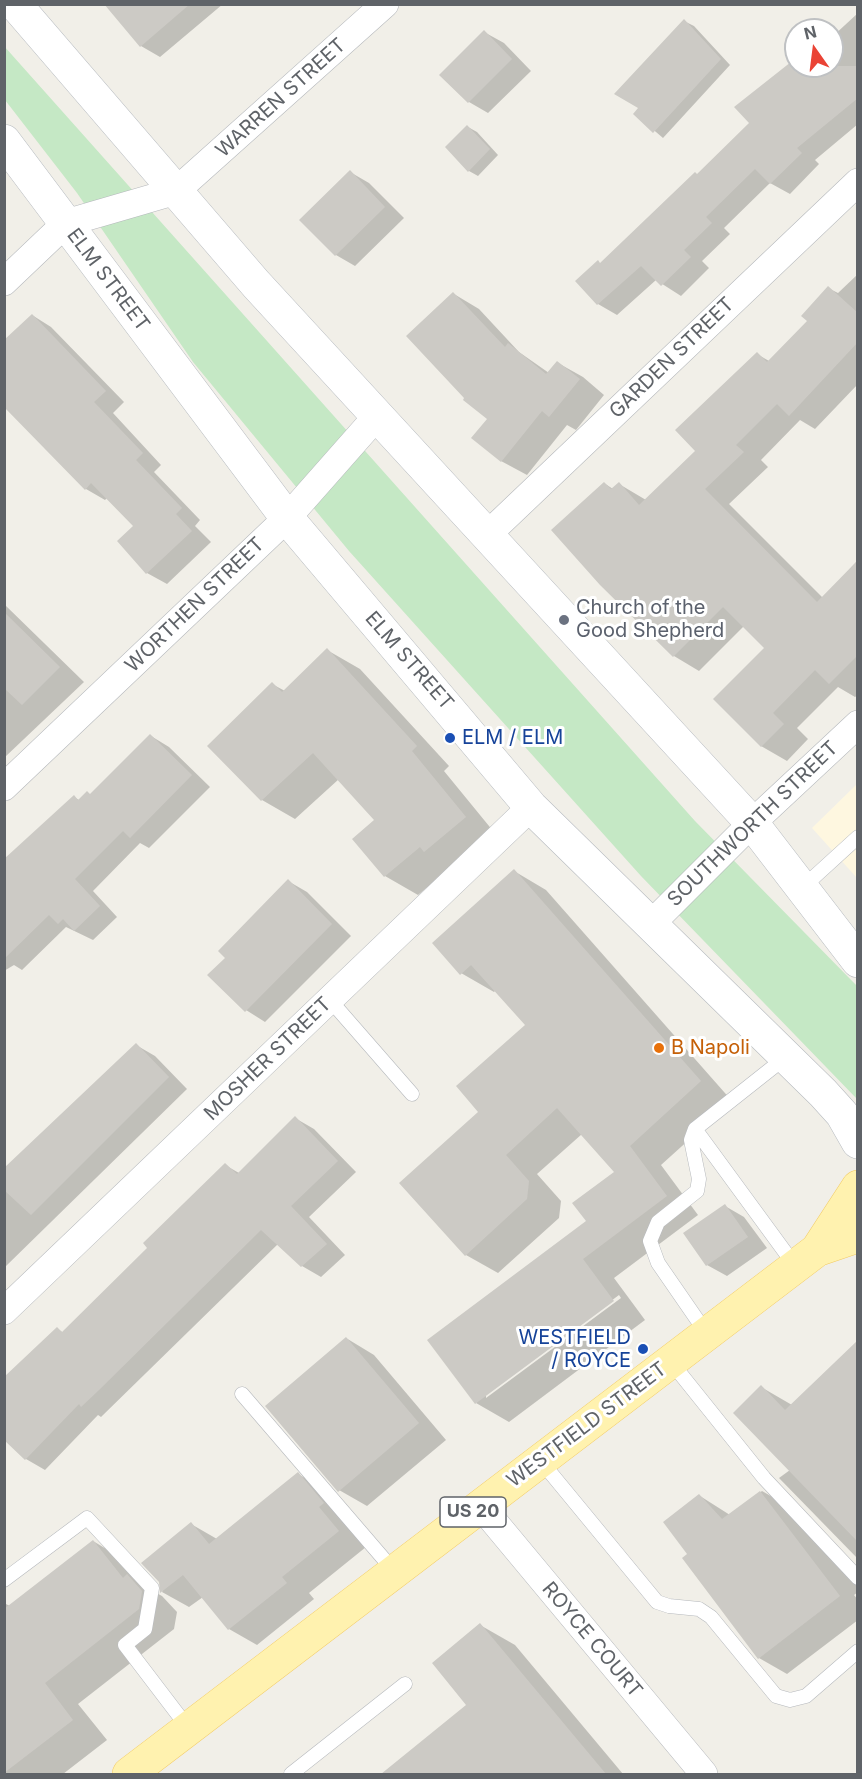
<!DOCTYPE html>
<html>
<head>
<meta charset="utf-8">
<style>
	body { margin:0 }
	#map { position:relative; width:862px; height:1779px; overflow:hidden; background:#f1efe8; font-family:Inter,sans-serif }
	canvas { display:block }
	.frame { position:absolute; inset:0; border:6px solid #5f6368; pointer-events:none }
	.north { position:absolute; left:784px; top:18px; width:60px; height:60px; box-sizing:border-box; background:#fff; border:2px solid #bfc1c3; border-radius:50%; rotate:346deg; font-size:16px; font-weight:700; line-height:24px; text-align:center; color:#5f6368 }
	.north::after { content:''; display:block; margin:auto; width:21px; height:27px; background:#ea4335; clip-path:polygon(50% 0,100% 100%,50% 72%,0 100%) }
</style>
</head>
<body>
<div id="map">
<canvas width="862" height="1779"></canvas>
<div class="frame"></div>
<div class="north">N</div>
</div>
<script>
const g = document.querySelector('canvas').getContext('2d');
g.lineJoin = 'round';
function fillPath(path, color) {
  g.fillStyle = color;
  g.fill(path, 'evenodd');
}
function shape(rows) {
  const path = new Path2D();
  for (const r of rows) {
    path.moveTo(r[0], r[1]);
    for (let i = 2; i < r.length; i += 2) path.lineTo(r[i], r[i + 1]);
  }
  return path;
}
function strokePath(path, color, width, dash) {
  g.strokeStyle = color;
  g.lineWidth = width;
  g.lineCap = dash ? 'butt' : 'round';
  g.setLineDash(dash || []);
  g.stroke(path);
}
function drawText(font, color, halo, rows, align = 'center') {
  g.font = font + ' Inter,sans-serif';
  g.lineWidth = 6;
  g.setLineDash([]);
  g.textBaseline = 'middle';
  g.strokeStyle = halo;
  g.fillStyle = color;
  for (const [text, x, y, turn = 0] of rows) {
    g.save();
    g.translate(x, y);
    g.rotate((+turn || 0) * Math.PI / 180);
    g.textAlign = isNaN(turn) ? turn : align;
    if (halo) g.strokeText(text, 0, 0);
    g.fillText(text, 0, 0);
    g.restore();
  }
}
fillPath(shape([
	[857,784,857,878,812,828]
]), '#fef7e0');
fillPath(shape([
	[4,46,695,821,857,986,857,1099,641,876,349,551,193,362,77,193,5,100]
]), '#c5e8c5');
fillPath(shape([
	[124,4,223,4,160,57,141,46],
	[858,13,858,124,815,160,819,164,790,194,770,183,724,228,730,234,702,261,709,268,681,296,656,280,617,315,598,304,577,281,601,264,698,175,751,123,796,60,796,66,832,66,832,37],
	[684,21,694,26,730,65,663,138,635,114,641,108],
	[484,32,504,43,531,71,488,113,469,102,441,75],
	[468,127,477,132,498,155,478,176,469,171],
	[350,172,369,183,404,218,355,266,336,255,301,220],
	[858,274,858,384,815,429,800,420,761,460,768,467,729,504,823,598,858,560,858,695,855,697,838,687,797,728,808,739,787,761,761,746,767,648,744,626,699,671,674,656,601,584,604,483,613,489,619,484,646,500,697,451,757,354,769,361,809,321,828,288,838,293],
	[454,294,479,309,519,352,549,373,558,363,583,377,604,395,576,430,567,425,527,475,501,461],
	[32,315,51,327,124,402,113,413,161,465,154,472,200,520,195,526,211,542,167,584,147,573,119,541,135,526,107,498,105,500,86,489],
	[4,604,84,682,4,758],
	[327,650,360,669,449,766,444,771,498,837,452,867,418,895,385,876,377,820,339,779,295,819,262,800,209,746,272,684,285,691],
	[151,736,169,747,210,787,149,848,140,843,93,891,117,917,93,940,66,927,22,970,14,965,4,971,4,861,74,797,79,800,91,795],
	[514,871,546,890,732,1101,661,1165,698,1215,614,1278,645,1320,509,1422,476,1403,616,1172,582,1134,537,1174,561,1201,559,1218,498,1273,466,1255,480,1112,527,1025,496,990,494,992,461,973],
	[619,1295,621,1298,486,1398,486,1394],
	[288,881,307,892,351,936,265,1022,246,1010,227,958],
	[136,1045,155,1056,187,1089,4,1268,4,1170],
	[295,1118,314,1129,356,1172,309,1217,345,1255,321,1277,302,1266,278,1244,101,1417,98,1415,45,1470,26,1459,4,1438,57,1329,64,1333,150,1248,225,1165,239,1173],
	[725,1206,744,1217,767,1248,727,1276,707,1265],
	[346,1338,374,1355,446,1440,367,1506,339,1490],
	[858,1342,858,1559,779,1478,790,1470,761,1387,792,1405],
	[298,1474,326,1490,366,1547,309,1593,314,1599,257,1645,229,1629,203,1597,189,1607,162,1592,191,1524,217,1539],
	[762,1491,790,1507,858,1579,858,1592,854,1595,858,1600,858,1620,787,1674,759,1658,689,1554,700,1496,730,1515],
	[93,1541,128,1562,149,1589,162,1596,177,1612,174,1629,78,1704,107,1740,63,1774,4,1774,4,1603,10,1606],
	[480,1625,515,1645,623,1774,384,1774,468,1705]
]), '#0003');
fillPath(shape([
	[104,4,190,4,140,47],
	[684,19,721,59,653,133,633,114,638,108,614,94],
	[484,30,512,59,468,103,439,75],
	[796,58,796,69,799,66,858,66,858,98,797,148,802,153,770,184,755,169,706,217,712,223,684,250,691,257,661,286,641,266,597,305,575,281,598,260,600,263,695,172,697,174,749,123,734,107],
	[467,125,490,149,468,172,445,147],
	[350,170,385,207,335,256,299,220],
	[828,286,858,313,858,342,789,416,777,404,736,445,744,452,705,489,817,602,858,560,858,655,829,684,815,670,773,713,784,724,761,747,713,699,764,648,723,607,673,657,600,585,551,530,604,482,611,489,619,482,639,505,695,451,675,430,757,352,767,362,807,321,801,316],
	[453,292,505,347,508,343,546,374,557,361,580,379,549,417,542,411,501,462,471,438,487,419,463,400,464,398,406,336],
	[32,314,106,391,94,402,143,453,136,460,182,508,176,514,192,531,146,574,117,541,133,526,91,483,85,490,4,407,4,340],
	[4,612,60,667,22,705,4,688],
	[327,648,417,746,412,751,466,817,424,852,420,847,384,877,352,839,374,820,313,753,261,801,207,746,272,682,282,692],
	[150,734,192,775,130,838,123,831,75,879,100,906,74,931,63,919,58,924,49,915,4,959,4,859,74,795,78,800,87,791,90,794],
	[514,869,701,1081,630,1146,667,1196,583,1259,614,1301,475,1404,427,1340,586,1221,572,1203,614,1172,557,1108,506,1155,529,1181,527,1199,465,1256,399,1183,478,1112,456,1086,525,1025,471,965,460,975,432,943],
	[288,879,332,924,245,1012,207,975,225,958,218,951],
	[136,1043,169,1077,31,1215,4,1190,4,1168],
	[295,1116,338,1161,291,1206,327,1244,301,1267,261,1230,99,1390,81,1407,79,1404,25,1460,4,1440,4,1377,57,1327,62,1332,147,1248,143,1243,225,1163,237,1174],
	[725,1204,748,1237,706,1266,683,1233],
	[346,1337,419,1423,338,1492,265,1406],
	[858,1340,858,1542,733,1413,761,1385,785,1410],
	[298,1472,324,1503,319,1507,339,1531,282,1577,287,1583,228,1630,183,1575,160,1593,159,1582,141,1563,191,1522,209,1544],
	[760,1491,840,1596,758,1659,682,1558,687,1554,663,1522,699,1494,722,1519],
	[93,1540,123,1578,127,1574,142,1591,139,1609,45,1683,73,1720,4,1773,4,1609],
	[480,1623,606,1774,381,1774,466,1705,432,1663]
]), '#cccac5');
const service = shape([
	[802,888,858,837],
	[330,1000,412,1094],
	[695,1129,796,1267],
	[707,1334,658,1263,650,1241,658,1222,697,1191,699,1179,691,1140,695,1129,786,1057],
	[671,1362,764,1478,858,1578],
	[242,1394,395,1572],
	[540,1460,657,1602,669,1606,699,1609,711,1617,776,1696,790,1700,806,1696,858,1651],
	[4,1580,87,1518,152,1588,145,1629,125,1645,189,1729],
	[291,1774,405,1684]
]);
const minor = shape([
	[4,282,66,223,176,191,385,4],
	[487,535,858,182],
	[4,787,287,518,377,416],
	[650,925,752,823,858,724],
	[4,1311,531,807],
	[481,1506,704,1774]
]);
const secondary = shape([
	[15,4,256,284,752,823,858,961],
	[4,141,287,518,531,807,823,1093,842,1114,858,1142]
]);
const primary = shape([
	[817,1250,858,1187],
	[129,1774,817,1250,858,1236]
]);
strokePath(service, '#b5b8bc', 15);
strokePath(minor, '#b5b8bc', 28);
strokePath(secondary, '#b6babf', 34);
strokePath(primary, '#f2c960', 34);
strokePath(service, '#fff', 14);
strokePath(minor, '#fff', 27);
strokePath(secondary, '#fff', 33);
strokePath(primary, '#fff2af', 33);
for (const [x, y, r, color] of [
	[564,620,6,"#6b7280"],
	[450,738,6,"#1a4fb4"],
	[659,1048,6,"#e8710a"],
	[643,1349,6,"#1a4fb4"]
]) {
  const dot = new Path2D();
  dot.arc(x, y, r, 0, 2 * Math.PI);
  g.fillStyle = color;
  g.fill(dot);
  strokePath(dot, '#fff', 2);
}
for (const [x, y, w] of [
	[473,1512,66]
]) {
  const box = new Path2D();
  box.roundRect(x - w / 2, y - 15, w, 30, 4.5);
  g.fillStyle = '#fff';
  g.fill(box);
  strokePath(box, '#5f6368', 1.5);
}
drawText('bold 18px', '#5f6368', null, [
	["US 20",473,1512]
]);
drawText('20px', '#5f6368', '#fff', [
	["WARREN STREET",281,98,-42],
	["ELM STREET",108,280,53],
	["GARDEN STREET",672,358,-44],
	["WORTHEN STREET",195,605,-44],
	["ELM STREET",409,661,49],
	["SOUTHWORTH STREET",753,824,-44],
	["MOSHER STREET",268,1059,-44],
	["WESTFIELD STREET",587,1425,-37],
	["ROYCE COURT",592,1640,50]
]);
drawText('20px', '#5b616d', '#fff', [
	["Church of the",576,608],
	["Good Shepherd",576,631]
], 'left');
drawText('20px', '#164399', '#fff', [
	["ELM / ELM",462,738],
	["WESTFIELD",631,1338,"right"],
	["/ ROYCE",631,1361,"right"]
], 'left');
drawText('20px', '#c56008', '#fff', [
	["B Napoli",671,1048]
], 'left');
</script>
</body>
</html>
